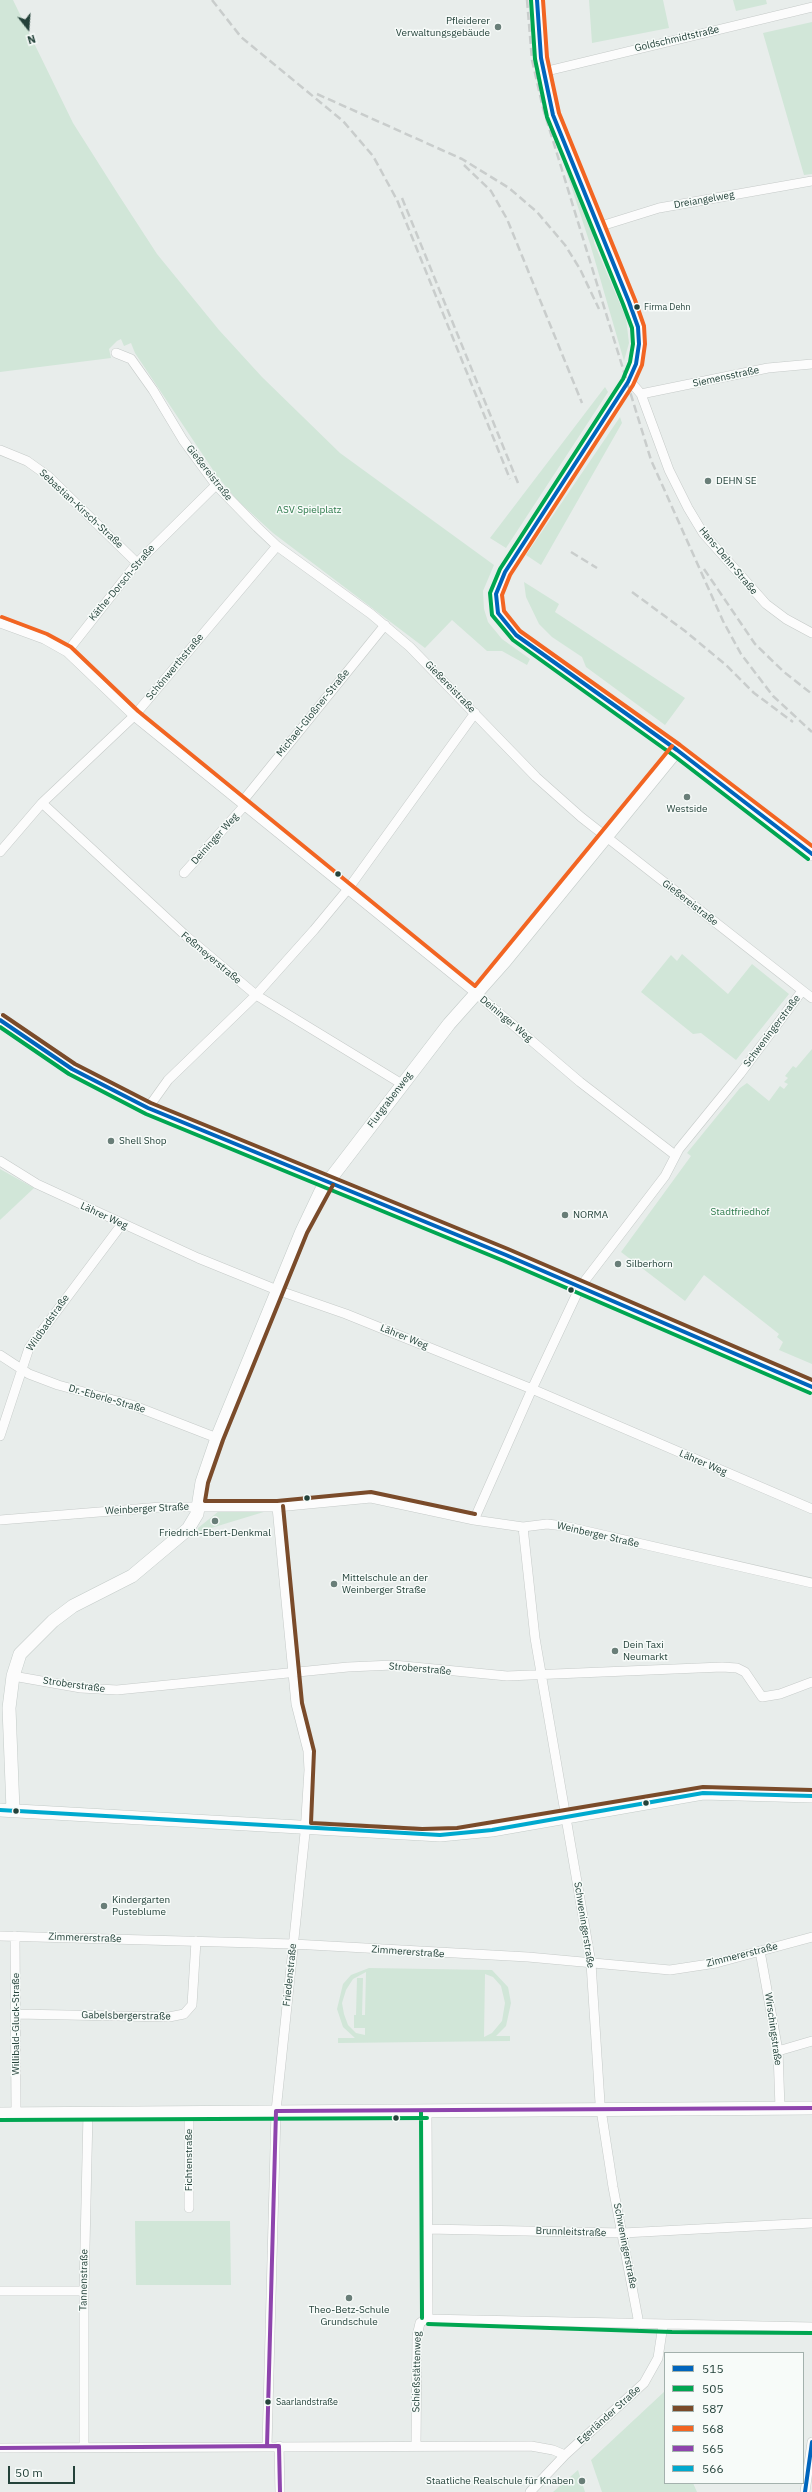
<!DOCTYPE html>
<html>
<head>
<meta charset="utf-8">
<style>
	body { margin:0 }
	#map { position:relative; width:812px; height:2492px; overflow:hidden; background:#e8edeb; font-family:"IBM Plex Sans",sans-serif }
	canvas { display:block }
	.legend { position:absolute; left:664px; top:2352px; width:140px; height:132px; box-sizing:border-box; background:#f7fbf9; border:1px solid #a3b1ad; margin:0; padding:5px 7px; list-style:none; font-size:12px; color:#24423a }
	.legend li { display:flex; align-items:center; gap:8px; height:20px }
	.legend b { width:20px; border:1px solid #a3b1ad }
	.north { position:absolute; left:8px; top:8px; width:40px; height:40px; -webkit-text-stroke:3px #f7fbf9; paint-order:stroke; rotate:163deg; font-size:11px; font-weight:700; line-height:16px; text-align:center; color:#24423a }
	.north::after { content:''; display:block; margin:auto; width:14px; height:18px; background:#24423a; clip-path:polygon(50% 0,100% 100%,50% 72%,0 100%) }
	.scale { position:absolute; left:8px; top:2466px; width:67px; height:18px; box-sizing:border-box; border:2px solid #24423a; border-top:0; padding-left:5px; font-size:12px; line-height:14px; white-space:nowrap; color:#24423a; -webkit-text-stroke:3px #f7fbf9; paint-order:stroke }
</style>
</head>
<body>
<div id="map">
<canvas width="812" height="2492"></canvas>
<ul class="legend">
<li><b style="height:5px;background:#0065bd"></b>515</li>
<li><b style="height:5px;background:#00a651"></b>505</li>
<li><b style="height:5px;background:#7a4b2a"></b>587</li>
<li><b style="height:5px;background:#f26522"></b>568</li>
<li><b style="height:5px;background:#8e44ad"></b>565</li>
<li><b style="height:5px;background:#00a9ce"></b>566</li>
</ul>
<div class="north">N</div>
<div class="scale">50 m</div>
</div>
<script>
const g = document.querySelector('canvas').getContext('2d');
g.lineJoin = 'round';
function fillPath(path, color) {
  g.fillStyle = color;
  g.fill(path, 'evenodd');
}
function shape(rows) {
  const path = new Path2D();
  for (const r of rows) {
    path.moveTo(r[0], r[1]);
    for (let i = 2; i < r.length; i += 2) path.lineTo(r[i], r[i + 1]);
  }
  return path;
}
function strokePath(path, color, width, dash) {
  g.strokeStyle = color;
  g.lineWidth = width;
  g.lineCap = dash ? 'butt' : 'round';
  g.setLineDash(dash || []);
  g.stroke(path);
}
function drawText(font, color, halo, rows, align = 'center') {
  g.font = font + ' "IBM Plex Sans",sans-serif';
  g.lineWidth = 3;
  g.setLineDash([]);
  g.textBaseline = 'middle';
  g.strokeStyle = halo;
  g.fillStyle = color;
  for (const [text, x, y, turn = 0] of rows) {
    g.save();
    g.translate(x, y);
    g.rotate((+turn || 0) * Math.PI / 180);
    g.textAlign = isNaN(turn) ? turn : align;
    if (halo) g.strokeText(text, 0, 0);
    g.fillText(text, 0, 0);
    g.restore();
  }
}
fillPath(shape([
	[0,0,13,0,73,123,118,194,157,254,219,330,262,377,340,453,494,565,483,591,484,609,488,622,502,639,530,659,527,665,502,651,487,651,452,620,425,648,273,533,238,501,217,476,135,353,131,343,124,346,121,339,117,341,109,349,111,358,0,372],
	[589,0,663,0,669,28,592,43],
	[733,0,766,0,767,4,736,11],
	[812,22,812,174,804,175,763,33],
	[557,143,592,223,594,243,626,318,629,343,624,361,591,247],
	[605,387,608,392,506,548,490,538],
	[620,417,622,423,541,565,526,555],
	[524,582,559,604,555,612,685,698,665,725,586,667,582,657,552,637,539,624,526,597],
	[682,954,728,994,752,964,789,994,736,1060,701,1033,693,1034,641,992,671,955,677,961],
	[812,1049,812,1364,779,1350,783,1342,777,1337,779,1334,704,1275,685,1301,621,1252,691,1156,687,1153,740,1088,747,1083,769,1101,780,1086,784,1089,788,1084,784,1082,788,1078,785,1076,793,1066,796,1068],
	[0,1169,34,1188,0,1220],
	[219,1511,267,1511,198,1532,198,1528],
	[369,1968,492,1970,508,1987,511,2003,506,2026,496,2036,510,2036,510,2041,338,2043,338,2038,355,2038,343,2027,337,2009,343,1984,351,1975],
	[366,1972,365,2015,362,2015,363,1978,357,1978,356,2015,354,2015,354,2028,365,2028,365,2035,356,2033,348,2025,344,2014,342,2003,346,1990,353,1979],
	[485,1974,493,1977,501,1986,505,2003,502,2021,492,2033,484,2037],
	[135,2221,230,2221,231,2285,136,2285],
	[665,2391,665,2483,693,2483,697,2492,602,2492,591,2460],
	[578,2470,585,2492,553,2492]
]), '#d1e6d8');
const street = shape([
	[543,72,812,7],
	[598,227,659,208,812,181],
	[116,353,131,359,153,390,183,440,216,485,257,527,277,546,371,614,410,647,536,777,581,817,812,998],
	[629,380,641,394,669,470,688,508,703,533,766,604,786,619,812,633],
	[641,394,768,368,812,364],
	[0,450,27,461,48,476,137,563],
	[0,623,44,639,67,652,134,716,472,990,580,1082,675,1155],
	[67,652,137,563,216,485],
	[242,802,385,625],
	[42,803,186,936,256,995,402,1084],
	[0,852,42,803,134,716,277,546],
	[184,873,245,805],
	[148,1108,168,1080,256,995,314,930,348,889,475,713],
	[0,1161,37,1184,198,1258,277,1290,346,1314,532,1389,812,1509],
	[0,1355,29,1374,58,1385,132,1405,217,1438],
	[0,1436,29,1348,122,1224],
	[0,1520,161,1507,277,1507,371,1498,474,1520,523,1527,547,1524,564,1526,812,1583],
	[474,1520,532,1389,580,1287,665,1176,679,1149,740,1074,802,991],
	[523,1527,535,1638,591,1963,600,2103,613,2187,639,2324],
	[13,1676,81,1688,117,1690,348,1667,393,1665,507,1676,722,1667,737,1668,745,1672,762,1697,780,1694,812,1682],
	[0,1936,293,1944,528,1957,670,1970,716,1963,812,1937],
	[15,1936,16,2113],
	[760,1951,778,2051,780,2108],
	[16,2014,169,2017,184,2014,192,2005,196,1941],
	[778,2051,812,2041],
	[427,2112,428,2318],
	[189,2208,189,2112],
	[427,2229,623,2233,812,2223],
	[0,2291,84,2291],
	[267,2446,276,2111,305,1833,309,1770,308,1751,296,1704,277,1507],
	[279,2446,280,2492],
	[416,2446,417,2336,420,2323,425,2319,812,2327],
	[84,2447,84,2291,88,2113],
	[0,2448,531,2446,553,2450,565,2455],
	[530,2492,565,2455,644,2383,658,2358,663,2325],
	[805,2492,812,2442]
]);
const secondary = shape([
	[537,0,541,58,553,115,629,302,638,327,639,344,636,364,628,382,505,572,496,594,498,613,516,635,677,750,812,854],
	[0,1020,72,1069,148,1108,506,1255,812,1387],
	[0,1810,440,1835,492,1830,703,1793,812,1796],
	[13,1810,9,1708,13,1676,20,1654,53,1621,73,1606,132,1576,188,1529,197,1514,202,1482,217,1438,302,1231,321,1191,449,1024,505,961,677,750],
	[0,2114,812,2108]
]);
strokePath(street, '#c5cac8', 10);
strokePath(secondary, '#c3cbc8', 14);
strokePath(street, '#fcfcfc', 9);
strokePath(secondary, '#fcfcfc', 13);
strokePath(shape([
	[212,0,241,37,343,121,373,156,397,200,510,479],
	[527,0,532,60,543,108,651,460,723,621,741,654,773,696,812,732],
	[317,94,462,159,509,188,537,212,565,245,580,269,599,309],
	[464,165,491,191,507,219,582,403],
	[402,198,518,483],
	[571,552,597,568],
	[704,569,755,644,784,672,812,694],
	[632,592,685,631,726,665,754,693,793,722]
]), '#c9cdcc', 2.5, [8, 4]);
strokePath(shape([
	[537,0,541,58,553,115,629,302,638,327,639,344,636,364,628,382,505,572,496,594,498,613,516,635,677,750,812,854],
	[0,1020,72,1069,148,1108,506,1255,812,1387],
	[805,2492,812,2442]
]), '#0065bd', 4);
strokePath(shape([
	[531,0,535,59,547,117,623,304,632,328,633,344,630,362,623,379,500,569,490,593,492,615,513,640,673,755,808,859],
	[0,1027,69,1074,146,1114,504,1261,810,1393],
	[421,2112,422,2318],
	[0,2120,427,2118],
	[428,2324,672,2332,812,2333]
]), '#00a651', 4);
strokePath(shape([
	[3,1015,75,1064,151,1103,508,1249,812,1380],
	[333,1185,307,1233,223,1440,208,1483,205,1501,277,1501,371,1492,475,1514],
	[283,1506,302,1703,314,1751,311,1823,422,1829,457,1828,703,1787,812,1790]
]), '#7a4b2a', 4);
strokePath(shape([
	[543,0,547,57,559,113,635,300,644,326,645,344,642,365,633,385,510,575,502,595,504,611,520,631,680,745,812,846],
	[2,617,47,634,71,647,138,711,475,986,672,746]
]), '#f26522', 4);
strokePath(shape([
	[267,2446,276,2111,812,2108],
	[0,2448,279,2446,280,2492]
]), '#8e44ad', 4);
strokePath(shape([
	[0,1810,440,1835,492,1830,703,1793,812,1796]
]), '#00a9ce', 4);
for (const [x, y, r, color] of [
	[498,27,4,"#697e78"],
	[637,307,3.5,"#24423a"],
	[708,481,4,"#697e78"],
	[687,797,4,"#697e78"],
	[338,874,3.5,"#24423a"],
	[111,1141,4,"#697e78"],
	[565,1215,4,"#697e78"],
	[618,1264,4,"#697e78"],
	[571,1290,3.5,"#24423a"],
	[307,1498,3.5,"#24423a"],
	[215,1521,4,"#697e78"],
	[334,1584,4,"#697e78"],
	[615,1651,4,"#697e78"],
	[646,1803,3.5,"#24423a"],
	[16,1811,3.5,"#24423a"],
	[104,1906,4,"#697e78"],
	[396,2118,3.5,"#24423a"],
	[349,2298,4,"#697e78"],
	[268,2402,3.5,"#24423a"],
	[582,2481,4,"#697e78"]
]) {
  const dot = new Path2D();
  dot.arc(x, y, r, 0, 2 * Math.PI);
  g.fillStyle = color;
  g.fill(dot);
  strokePath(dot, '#f7fbf9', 1.5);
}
drawText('9px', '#24423a', '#f7fbf9', [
	["Firma Dehn",644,307],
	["Saarlandstraße",276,2402]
], 'left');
drawText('10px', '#24423a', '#f7fbf9', [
	["Pfleiderer",490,21,"right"],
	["Verwaltungsgebäude",490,33,"right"],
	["DEHN SE",716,481],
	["Westside",687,809,"center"],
	["Shell Shop",119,1141],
	["NORMA",573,1215],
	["Silberhorn",626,1264],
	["Friedrich-Ebert-Denkmal",215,1533,"center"],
	["Mittelschule an der",342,1578],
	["Weinberger Straße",342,1590],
	["Dein Taxi",623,1645],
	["Neumarkt",623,1657],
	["Kindergarten",112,1900],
	["Pusteblume",112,1912],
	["Theo-Betz-Schule",349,2310,"center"],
	["Grundschule",349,2322,"center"],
	["Staatliche Realschule für Knaben",574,2481,"right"]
], 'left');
drawText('10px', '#24423a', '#f7fbf9', [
	["Goldschmidtstraße",677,39,-13],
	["Dreiangelweg",704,200,-10],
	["Siemensstraße",726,377,-12],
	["Gießereistraße",209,473,52],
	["Sebastian-Kirsch-Straße",81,509,43],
	["Hans-Dehn-Straße",728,561,50],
	["Käthe-Dorsch-Straße",122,583,-50],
	["Schönwerthstraße",175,667,-50],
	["Gießereistraße",450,687,46],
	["Michael-Gloßner-Straße",313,713,-51],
	["Deininger Weg",215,839,-48],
	["Gießereistraße",690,903,38],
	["Feßmeyerstraße",211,958,40],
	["Deininger Weg",506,1019,40],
	["Schweningerstraße",772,1031,-53],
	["Flutgrabenweg",390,1100,-53],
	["Lährer Weg",104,1216,25],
	["Wildbadstraße",48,1323,-55],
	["Lährer Weg",404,1337,22],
	["Dr.-Eberle-Straße",107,1399,16],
	["Lährer Weg",703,1463,23],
	["Weinberger Straße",147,1509,-3],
	["Weinberger Straße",598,1535,13],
	["Stroberstraße",420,1669,5],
	["Stroberstraße",74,1685,8],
	["Schweningerstraße",584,1925,81],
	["Zimmererstraße",85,1938,2],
	["Zimmererstraße",408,1952,4],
	["Zimmererstraße",742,1955,-14],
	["Friedenstraße",290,1975,-84],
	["Gabelsbergerstraße",126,2016,1],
	["Willibald-Gluck-Straße",16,2024,-90],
	["Wirschingstraße",773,2029,82],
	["Fichtenstraße",189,2160,-90],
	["Brunnleitstraße",571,2232,2],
	["Schweningerstraße",625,2246,79],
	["Tannenstraße",84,2280,-89],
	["Schießstättenweg",417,2372,-89],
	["Egerländer Straße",609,2415,-42]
]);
drawText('10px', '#2d7a4b', '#f7fbf9', [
	["ASV Spielplatz",309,510],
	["Stadtfriedhof",740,1212]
]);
</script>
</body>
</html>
